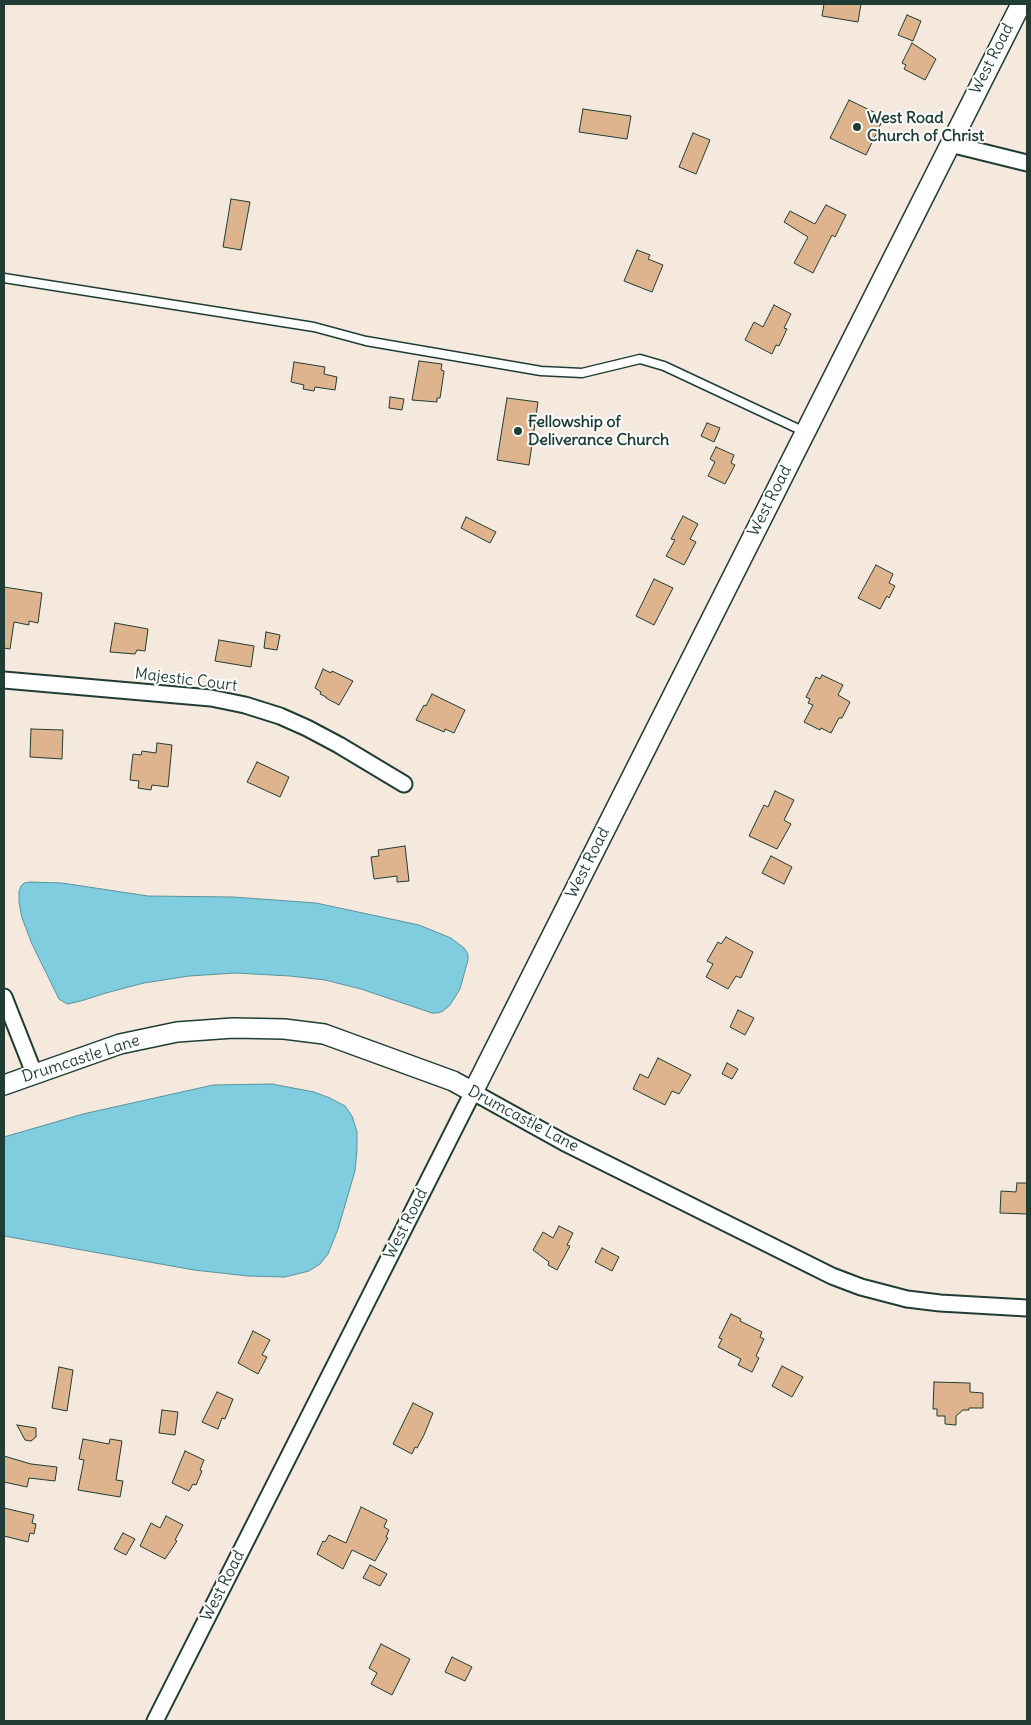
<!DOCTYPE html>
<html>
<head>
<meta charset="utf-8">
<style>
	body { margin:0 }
	#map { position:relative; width:1031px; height:1725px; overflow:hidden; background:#f5e8dd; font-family:Delius,sans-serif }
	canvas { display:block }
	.frame { position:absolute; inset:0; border:5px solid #1f3d34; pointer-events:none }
</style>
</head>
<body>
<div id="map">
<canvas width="1031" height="1725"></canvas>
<div class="frame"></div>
</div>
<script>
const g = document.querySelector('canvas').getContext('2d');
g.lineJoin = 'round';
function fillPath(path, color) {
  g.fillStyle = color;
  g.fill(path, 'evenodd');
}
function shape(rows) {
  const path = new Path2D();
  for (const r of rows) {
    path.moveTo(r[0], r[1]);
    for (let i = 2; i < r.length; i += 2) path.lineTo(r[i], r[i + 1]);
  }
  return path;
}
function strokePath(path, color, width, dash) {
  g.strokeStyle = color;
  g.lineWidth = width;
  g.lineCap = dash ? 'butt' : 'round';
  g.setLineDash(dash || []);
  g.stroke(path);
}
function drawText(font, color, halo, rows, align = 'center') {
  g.font = font + ' Delius,sans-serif';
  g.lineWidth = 4;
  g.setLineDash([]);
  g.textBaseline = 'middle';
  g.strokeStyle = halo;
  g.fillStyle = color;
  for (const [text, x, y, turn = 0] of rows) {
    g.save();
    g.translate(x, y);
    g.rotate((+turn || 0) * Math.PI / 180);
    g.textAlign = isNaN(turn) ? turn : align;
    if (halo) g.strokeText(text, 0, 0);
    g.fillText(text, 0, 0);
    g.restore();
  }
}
const water = shape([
	[31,882,62,883,148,896,233,897,316,903,419,925,451,938,464,948,468,954,468,960,460,989,450,1005,443,1011,438,1013,432,1013,361,989,325,980,290,976,236,973,189,976,144,983,106,993,81,1001,67,1004,59,999,32,944,22,918,19,902,19,892,21,886,24,883,31,882],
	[272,1084,314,1092,330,1098,345,1106,352,1116,357,1132,357,1149,355,1171,338,1229,328,1254,320,1264,309,1271,285,1277,248,1276,194,1270,4,1236,4,1137,83,1114,213,1085,272,1084]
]);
fillPath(water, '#80cddf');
strokePath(water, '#59939b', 1);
const building = shape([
	[824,4,861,4,858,22,822,16,824,4],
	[907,15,921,21,913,41,898,35,907,15],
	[912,43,936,59,925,80,904,69,906,65,902,63,912,43],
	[849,100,884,117,866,155,830,138,849,100],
	[583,109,631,116,627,139,579,132,583,109],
	[693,133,710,140,696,174,679,167,693,133],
	[231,199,250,202,241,250,223,247,231,199],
	[826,205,846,215,835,237,832,235,813,273,794,263,808,237,784,222,790,211,815,224,826,205],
	[637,250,650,255,648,259,663,265,652,292,624,281,637,250],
	[774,305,791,314,784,328,787,329,779,346,776,345,772,354,745,340,754,322,763,327,774,305],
	[419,361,442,364,441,370,444,371,442,385,440,398,437,398,437,402,412,400,419,361],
	[294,362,325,367,324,374,337,377,335,390,315,387,314,391,303,389,304,385,291,382,294,362],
	[390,397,404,399,402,410,389,408,390,397],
	[507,398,538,402,529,465,497,460,507,398],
	[707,423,720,428,714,442,701,436,707,423],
	[716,447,734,455,731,463,735,465,725,484,708,476,715,462,710,459,716,447],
	[683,516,698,524,690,539,696,542,684,565,666,556,675,540,671,539,683,516],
	[466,517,496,532,490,543,461,528,466,517],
	[876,565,893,574,889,583,895,586,889,598,887,596,880,609,858,598,876,565],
	[654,579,673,588,654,625,636,616,654,579],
	[4,587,42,593,38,623,29,621,29,625,14,622,10,649,4,648,4,587],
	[115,623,148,629,145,651,137,650,135,654,110,652,115,623],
	[266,632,280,635,277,650,264,648,266,632],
	[219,640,254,646,251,667,215,661,219,640],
	[323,669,331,673,332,671,353,681,339,705,326,698,326,697,320,694,321,692,315,688,323,669],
	[822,675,843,685,838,695,850,702,842,718,839,718,831,733,821,728,820,730,804,722,813,705,808,703,810,699,806,697,816,677,820,679,822,675],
	[432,694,465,710,454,733,445,729,444,732,416,720,424,705,426,706,432,694],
	[31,729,63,730,62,759,30,757,31,729],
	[157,743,172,745,168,787,152,785,151,790,138,788,139,781,130,780,133,754,141,755,142,751,156,753,157,743],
	[257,762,289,777,280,797,247,782,257,762],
	[775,791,794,800,784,820,791,824,777,849,749,836,764,805,768,807,775,791],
	[405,846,409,881,397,882,397,876,374,879,371,857,379,856,378,850,405,846],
	[771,856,792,867,784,884,762,873,771,856],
	[726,937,753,952,741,978,736,976,728,989,706,977,713,964,707,961,718,942,721,944,726,937],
	[738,1010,754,1018,745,1035,730,1027,738,1010],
	[658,1058,691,1075,679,1094,672,1091,665,1105,633,1089,640,1074,648,1078,658,1058],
	[727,1063,738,1069,732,1079,722,1074,727,1063],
	[1017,1183,1027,1183,1027,1214,1000,1213,1001,1191,1016,1192,1017,1183],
	[559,1226,573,1233,567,1245,570,1246,557,1270,548,1265,549,1262,533,1250,543,1232,553,1238,559,1226],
	[602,1248,619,1257,612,1271,595,1262,602,1248],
	[731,1314,741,1319,740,1321,762,1332,760,1337,764,1339,756,1356,759,1358,752,1372,738,1365,741,1359,718,1347,722,1339,719,1338,731,1314],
	[253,1331,270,1340,262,1355,267,1357,258,1374,238,1363,253,1331],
	[782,1366,803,1377,792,1397,772,1386,782,1366],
	[59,1367,73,1370,67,1411,52,1408,59,1367],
	[934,1382,970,1383,970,1392,983,1393,983,1408,969,1408,969,1410,963,1410,956,1416,956,1425,945,1424,945,1416,937,1416,937,1409,933,1409,934,1382],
	[217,1392,233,1399,225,1419,222,1418,218,1429,202,1422,217,1392],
	[413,1403,433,1413,424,1435,417,1448,415,1447,412,1454,393,1444,413,1403],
	[162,1410,178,1412,175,1435,159,1433,162,1410],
	[17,1425,36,1428,36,1437,31,1441,25,1440,17,1425],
	[83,1439,109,1444,110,1439,122,1441,116,1480,123,1481,120,1497,78,1490,84,1460,79,1459,83,1439],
	[185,1451,204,1460,200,1470,202,1471,196,1485,193,1484,189,1491,172,1483,185,1451],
	[4,1456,31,1464,57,1467,55,1481,29,1478,27,1487,4,1482,4,1456],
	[361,1507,387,1520,384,1527,389,1530,386,1537,388,1538,375,1561,352,1550,343,1569,317,1554,323,1541,325,1542,329,1535,346,1543,361,1507],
	[4,1508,34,1515,32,1523,36,1524,34,1534,30,1533,28,1542,4,1536,4,1508],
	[166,1516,183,1525,175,1540,177,1541,165,1559,140,1546,151,1523,160,1528,166,1516],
	[123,1533,135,1539,126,1555,114,1549,123,1533],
	[370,1565,387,1574,380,1586,363,1578,370,1565],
	[381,1644,410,1659,392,1695,371,1684,377,1673,369,1668,381,1644],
	[452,1657,472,1667,465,1681,445,1672,452,1657]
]);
fillPath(building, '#deb48e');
strokePath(building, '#1f3d34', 1);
const service = shape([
	[4,278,314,327,366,341,541,371,582,373,640,359,664,366,805,432]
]);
const minor = shape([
	[950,144,1027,163],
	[4,680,211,698,245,705,280,716,307,728,339,745,404,784],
	[4,997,34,1073],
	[155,1721,473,1092,565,1143,832,1276,861,1287,907,1299,940,1303,1027,1308]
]);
const tertiary = shape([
	[4,1085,120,1044,177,1032,233,1028,284,1029,324,1034,453,1081,473,1092,1021,4]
]);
strokePath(service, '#1f3d34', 11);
strokePath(minor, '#1f3d34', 19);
strokePath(tertiary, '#1f3d34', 22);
strokePath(service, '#fff', 8);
strokePath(minor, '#fff', 15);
strokePath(tertiary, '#fff', 19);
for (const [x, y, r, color] of [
	[857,127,5,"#1f3d34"],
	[518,431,5,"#1f3d34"]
]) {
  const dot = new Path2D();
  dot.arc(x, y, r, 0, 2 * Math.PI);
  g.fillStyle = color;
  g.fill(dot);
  strokePath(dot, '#fff', 2);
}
drawText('16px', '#1f3d34', '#fff', [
	["West Road",992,59,-63],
	["West Road",770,501,-63],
	["Majestic Court",186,680,7],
	["West Road",588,863,-63],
	["Drumcastle Lane",81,1059,-18],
	["Drumcastle Lane",523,1119,28],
	["West Road",406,1224,-63],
	["West Road",223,1586,-63]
]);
drawText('bold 16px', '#1f3d34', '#fff', [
	["West Road",867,118],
	["Church of Christ",867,136],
	["Fellowship of",528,422],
	["Deliverance Church",528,440]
], 'left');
</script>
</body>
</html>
